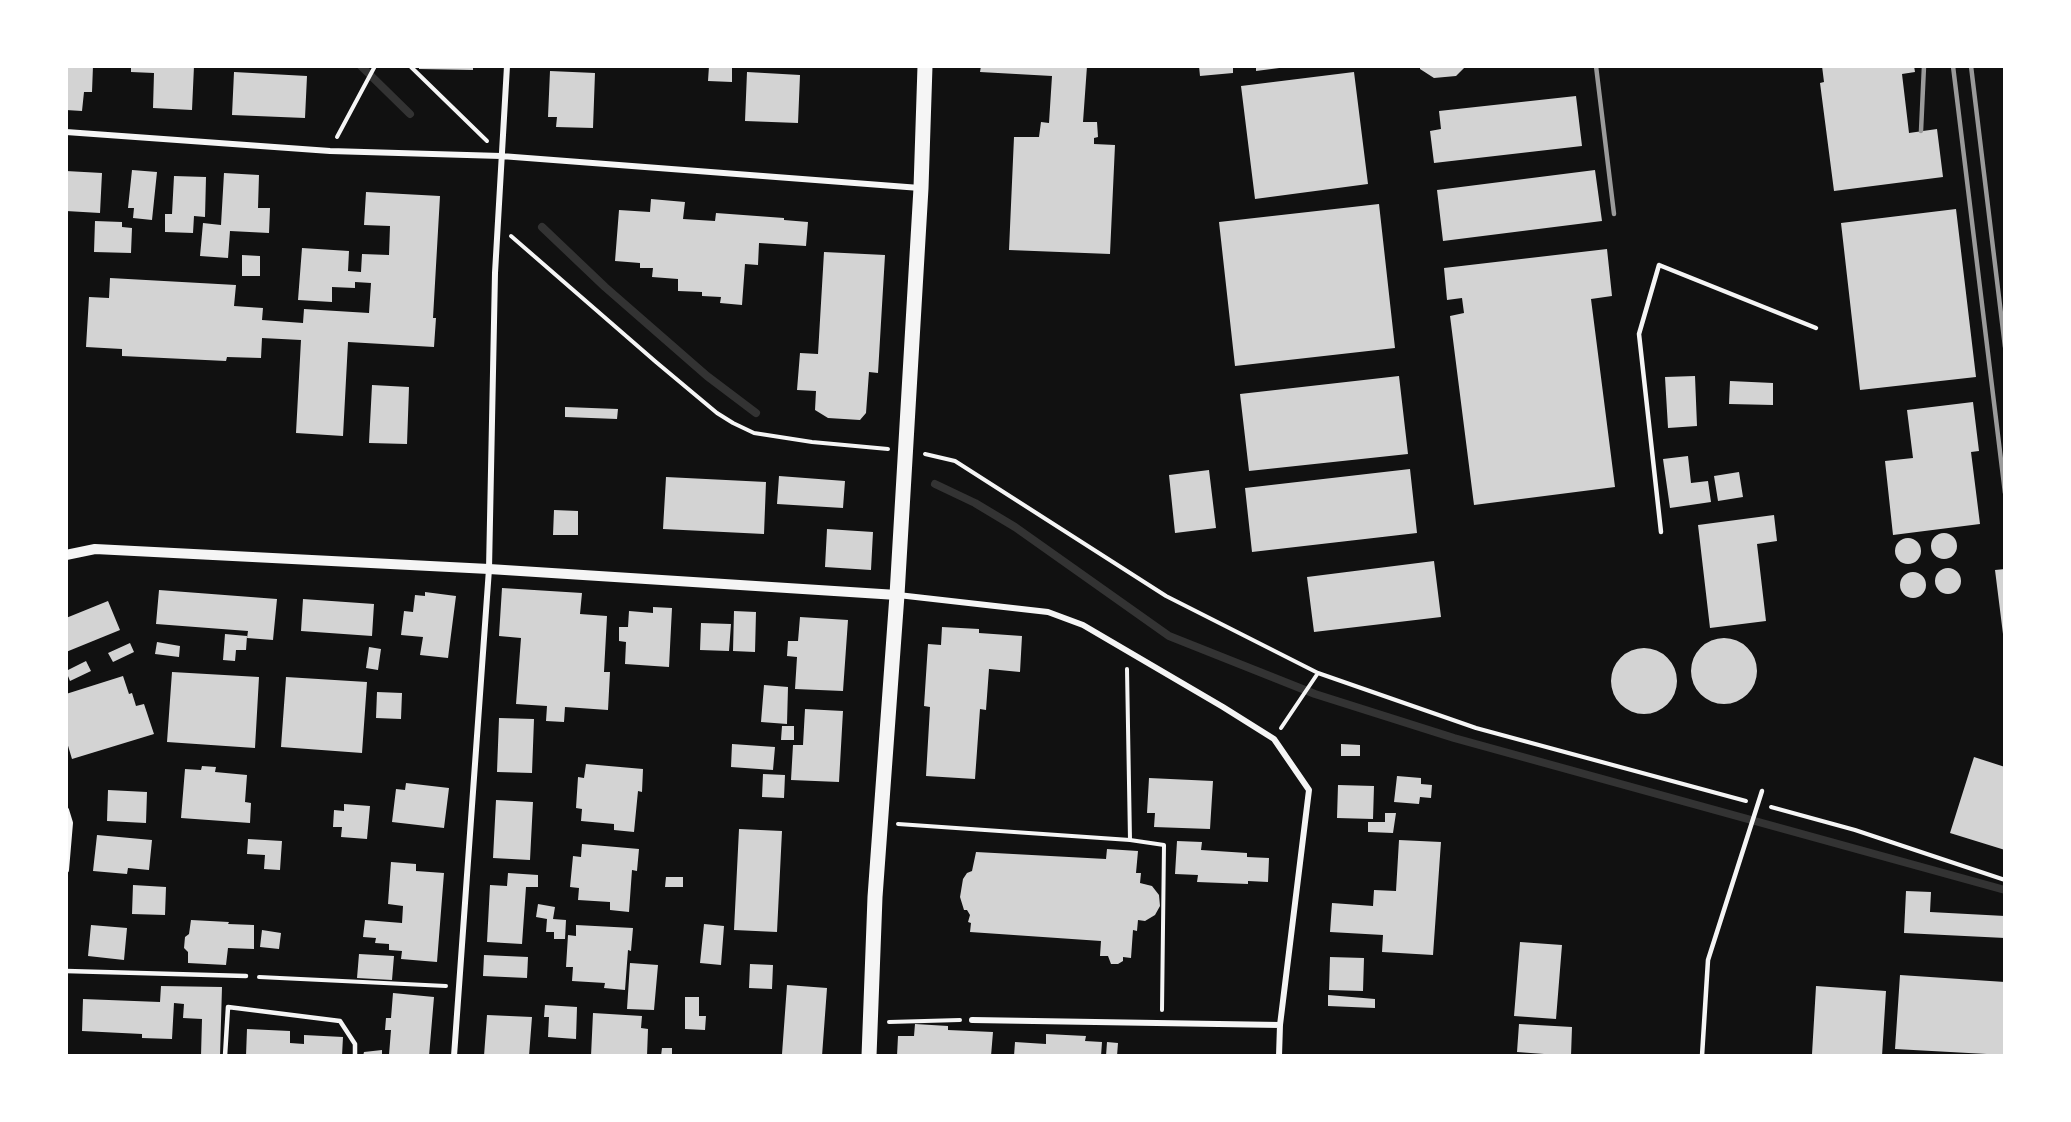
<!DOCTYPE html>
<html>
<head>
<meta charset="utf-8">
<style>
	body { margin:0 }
	#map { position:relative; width:2071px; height:1122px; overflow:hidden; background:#111; font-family:Spectral,serif }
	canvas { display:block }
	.frame { position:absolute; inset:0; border:68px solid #fff; pointer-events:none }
</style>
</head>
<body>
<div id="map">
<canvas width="2071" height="1122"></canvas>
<div class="frame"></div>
</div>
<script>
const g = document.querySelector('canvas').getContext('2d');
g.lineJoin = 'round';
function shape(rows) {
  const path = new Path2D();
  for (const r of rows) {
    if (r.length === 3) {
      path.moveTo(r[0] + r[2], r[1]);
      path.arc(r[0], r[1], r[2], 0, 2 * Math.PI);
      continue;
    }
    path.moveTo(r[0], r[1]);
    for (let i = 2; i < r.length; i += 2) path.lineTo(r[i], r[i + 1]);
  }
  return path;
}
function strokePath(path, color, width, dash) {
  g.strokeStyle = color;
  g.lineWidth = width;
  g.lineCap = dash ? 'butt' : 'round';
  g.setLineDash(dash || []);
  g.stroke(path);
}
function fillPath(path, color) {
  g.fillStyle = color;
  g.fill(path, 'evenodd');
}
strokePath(shape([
	[361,66,410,114],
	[542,227,605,287,707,376,756,413],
	[935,484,975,503,1015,527,1169,636,1315,694,1454,738,2005,890]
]), '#333', 8);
fillPath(shape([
	[66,66,93,66,92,92,84,92,82,111,66,110],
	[131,66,194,66,192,110,153,108,154,73,131,72],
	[419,66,473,66,473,70,419,69],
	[709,66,732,66,732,82,708,81],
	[981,66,1087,66,1083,122,1097,122,1098,137,1094,138,1094,144,1115,145,1110,254,1009,250,1014,137,1039,137,1041,122,1049,123,1052,76,980,72],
	[1199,66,1233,66,1233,73,1200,76],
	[1256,66,1287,66,1287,67,1256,71],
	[1420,66,1466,66,1456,76,1434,78,1420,69],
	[1822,66,1914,66,1915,72,1902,74,1909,133,1937,129,1943,177,1834,191,1820,83,1824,82],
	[550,71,595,73,593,128,556,127,557,117,548,117],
	[234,72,307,76,305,118,232,115],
	[747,72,800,75,798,123,745,121],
	[1354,72,1368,184,1255,199,1241,86],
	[1576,96,1582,146,1434,163,1430,131,1441,129,1439,111],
	[132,170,157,172,152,220,133,218,134,208,128,208],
	[1595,170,1602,221,1443,241,1437,190],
	[66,171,102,173,100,213,66,211],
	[224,173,259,175,258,208,270,208,269,233,230,231,228,258,200,256,203,223,221,225],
	[174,176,206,177,205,217,194,216,193,233,165,232,165,214,172,214],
	[366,192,440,196,433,318,436,318,434,347,348,342,343,436,296,433,301,340,262,338,261,358,227,357,226,361,122,356,122,349,86,347,89,297,109,298,110,278,236,285,234,306,263,308,262,320,303,323,304,309,369,313,371,283,355,282,355,288,332,287,332,302,298,300,302,248,349,251,348,271,361,272,362,254,389,255,390,226,364,225],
	[651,199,685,202,683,219,715,221,716,213,784,218,784,220,808,222,806,246,759,243,758,265,745,264,742,305,720,303,721,297,702,296,702,292,678,291,678,279,652,277,653,268,640,268,640,263,615,261,619,210,650,212],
	[1379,204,1395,348,1235,366,1219,222],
	[1956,209,1976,377,1860,390,1841,223],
	[95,221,122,222,122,227,132,228,131,253,94,252],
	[1607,249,1612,296,1591,299,1615,487,1474,505,1450,316,1464,313,1462,298,1447,300,1444,268],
	[824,252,885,255,878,373,869,372,866,413,860,420,828,418,815,410,816,391,797,390,800,353,818,354],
	[242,255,260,256,260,276,242,276],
	[1399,376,1408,454,1249,471,1240,394],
	[1695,376,1697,426,1668,428,1665,377],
	[1730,381,1773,383,1773,405,1729,404],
	[372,385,409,387,407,444,369,443],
	[1973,402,1979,451,1971,452,1980,524,1893,535,1885,461,1913,458,1907,410],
	[565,407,618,409,617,419,565,417],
	[1688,456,1691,483,1708,481,1711,502,1670,508,1663,459],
	[1410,469,1417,533,1252,552,1245,488],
	[1209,470,1216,528,1175,533,1169,475],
	[1739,472,1743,497,1718,501,1714,476],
	[779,476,845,481,843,508,777,504],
	[666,477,766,482,764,534,663,529],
	[554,510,578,511,578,535,553,535],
	[1774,515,1777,541,1757,544,1766,621,1710,628,1698,525],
	[827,529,873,532,871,570,825,567],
	[1944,546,13],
	[1908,551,13],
	[1434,561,1441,617,1314,632,1307,577],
	[1948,581,13],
	[2005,569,2005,634,2003,634,1995,570],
	[1913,585,13],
	[502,588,582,593,580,614,607,616,604,672,610,672,608,710,565,707,564,722,546,721,547,706,516,704,521,638,499,636],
	[159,590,277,599,273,640,247,638,248,631,156,624],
	[425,592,456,596,448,658,420,655,423,637,401,635,404,611,413,612,415,595,425,596],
	[303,599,374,604,372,636,301,631],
	[108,601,120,630,66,652,66,618],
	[653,607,672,608,669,667,625,664,626,642,619,641,619,627,628,627,629,611,653,613],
	[734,611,756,612,755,652,733,651],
	[800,617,848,620,843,691,795,689,797,657,787,656,788,641,798,641],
	[701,623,731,624,729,651,700,650],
	[942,627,979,629,979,633,1022,636,1020,672,989,669,986,710,980,709,975,779,926,776,930,707,924,706,928,644,941,645],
	[225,634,247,636,246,650,236,650,235,661,223,660],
	[1724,671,33],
	[157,642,180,646,179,657,155,654],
	[130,643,134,652,113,662,108,653],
	[369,647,381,649,378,670,366,668],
	[1644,681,33],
	[86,661,91,671,70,681,66,671],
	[172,672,259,677,255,748,167,742],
	[123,676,129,694,132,693,136,706,144,704,154,734,72,759,66,739,66,694],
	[286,677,367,682,362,753,281,747],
	[764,685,788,687,787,724,761,722],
	[377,692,402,693,401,719,376,718],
	[805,709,843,711,839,782,791,780,793,745,803,745],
	[499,718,534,719,532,773,497,772],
	[782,726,794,726,794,740,781,740],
	[732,744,775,747,773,770,731,767],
	[1341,744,1360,745,1360,756,1341,756],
	[1974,757,2005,767,2005,850,1950,833],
	[586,764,643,769,642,792,638,791,634,832,614,830,614,824,581,821,582,809,576,808,578,777,584,778],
	[202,766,216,767,215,772,247,775,245,802,251,803,250,823,181,818,185,769,201,770],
	[763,774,785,775,784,798,762,797],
	[1397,776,1421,778,1421,784,1432,785,1431,798,1420,797,1419,804,1394,802],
	[1149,778,1213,781,1210,829,1154,827,1155,813,1147,813],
	[406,783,449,788,444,828,392,822,396,789,405,790],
	[1338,785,1374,786,1373,819,1337,818],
	[108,790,147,792,146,823,107,821],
	[496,800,533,802,530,860,493,858],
	[344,804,370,806,367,839,341,837,342,827,333,827,334,810,344,811],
	[1385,813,1396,813,1393,833,1368,832,1368,822,1385,822],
	[739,829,782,831,777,932,734,930],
	[97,835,152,840,149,870,128,868,127,874,93,871],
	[248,839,282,841,280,870,264,869,265,855,247,854],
	[1399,840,1441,842,1433,955,1382,952,1383,935,1330,932,1332,903,1373,906,1374,890,1396,891],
	[1177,841,1202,842,1201,850,1247,853,1247,857,1269,858,1268,882,1248,881,1248,884,1197,882,1198,875,1175,874],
	[582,844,639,849,637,871,632,870,629,912,610,910,610,902,578,900,579,888,570,887,573,856,581,857],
	[1107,849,1138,851,1136,873,1141,873,1140,883,1152,886,1159,895,1160,906,1155,915,1145,921,1138,920,1137,931,1133,930,1131,958,1123,957,1123,961,1118,964,1111,964,1108,956,1100,956,1101,941,970,932,971,923,968,922,970,915,967,910,964,910,960,897,963,879,967,873,972,871,976,852,1106,859],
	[391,862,416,864,416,871,444,873,437,962,401,959,402,951,389,950,389,944,375,943,376,938,363,937,365,920,402,923,403,906,388,904],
	[508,873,538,875,538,887,526,887,522,944,487,942,490,885,507,886],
	[666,877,683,877,683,887,665,887],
	[133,885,166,887,165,915,132,914],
	[1906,891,1931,892,1930,912,2005,916,2005,938,1904,933],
	[538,904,555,907,553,919,566,920,565,939,554,939,554,932,546,932,547,919,536,917],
	[191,920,229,922,228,924,254,925,254,949,228,948,226,965,188,963,188,952,184,948,185,937,189,934],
	[704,924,724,926,721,965,700,963],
	[91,925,127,928,124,960,88,956],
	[576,925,633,928,631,951,628,950,625,990,604,988,605,983,572,981,573,967,566,967,568,935,576,936],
	[262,930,281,933,279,949,260,947],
	[1520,942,1562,945,1556,1019,1514,1016],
	[359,954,394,956,392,980,357,978],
	[484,955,528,957,527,978,483,976],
	[1330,957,1364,958,1363,991,1329,990],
	[630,963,658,965,654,1010,627,1009],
	[750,964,773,965,772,989,749,988],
	[1900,975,2005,982,2005,1055,1895,1049],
	[787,985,827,988,822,1056,782,1054],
	[161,986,222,987,220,1056,201,1056,202,1019,183,1018,184,1004,174,1003,172,1039,142,1038,142,1034,82,1031,83,999,160,1002],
	[1816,986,1886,991,1882,1056,1812,1054],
	[393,993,434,997,429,1056,389,1055,391,1030,385,1030,386,1018,391,1018],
	[1328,995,1375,999,1375,1008,1328,1006],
	[685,997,699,997,699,1016,706,1016,705,1030,685,1029],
	[545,1005,577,1007,576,1039,548,1037,549,1017,544,1017],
	[593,1013,642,1016,641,1028,648,1029,647,1056,591,1056],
	[487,1015,532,1017,529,1056,484,1056],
	[915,1024,948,1026,948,1030,993,1032,991,1056,897,1056,898,1036,914,1036],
	[1519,1024,1572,1027,1571,1056,1517,1052],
	[247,1029,290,1031,290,1043,304,1044,304,1035,343,1037,342,1056,246,1056],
	[1046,1034,1086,1036,1085,1041,1102,1042,1101,1056,1014,1056,1015,1042,1046,1044],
	[1107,1042,1118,1043,1117,1056,1106,1056],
	[662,1048,672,1048,672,1056,661,1056],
	[382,1050,382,1056,363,1056,364,1052]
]), '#d3d3d3');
strokePath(shape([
	[410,66,487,141],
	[337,137,375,66],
	[511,236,656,362,717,413,733,423,754,433,812,442,888,449],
	[925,454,955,461,1166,596,1318,673,1476,728,1746,801],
	[1281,728,1318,673],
	[1771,807,1855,830,2005,880],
	[898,824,1130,840,1127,669],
	[1130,840,1164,845,1162,1010],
	[259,977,446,986],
	[889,1022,960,1020]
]), '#f5f5f5', 4);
strokePath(shape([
	[1661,532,1639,334,1659,265,1816,328],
	[66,971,246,976],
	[225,1056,228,1007,340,1021,355,1044,355,1056],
	[1702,1056,1708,960,1762,791]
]), '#f5f5f5', 4.5);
strokePath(shape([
	[66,132,330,151,501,156,920,188],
	[898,595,1048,612,1083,625,1223,707,1274,739,1309,790,1280,1025,1279,1056],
	[66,810,70,823,66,870],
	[972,1020,1280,1025],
	[454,1056,489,569,495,273,507,66]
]), '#f5f5f5', 6);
strokePath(shape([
	[66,555,95,549,489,569,897,595]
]), '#f5f5f5', 10);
strokePath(shape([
	[869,1056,875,897,897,595,921,188,925,66]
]), '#f5f5f5', 15);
strokePath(shape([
	[1596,66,1614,214],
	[1953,66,2005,493],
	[1971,66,2005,347],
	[1921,131,1924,66]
]), '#9a9a9a', 4.5);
</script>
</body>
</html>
